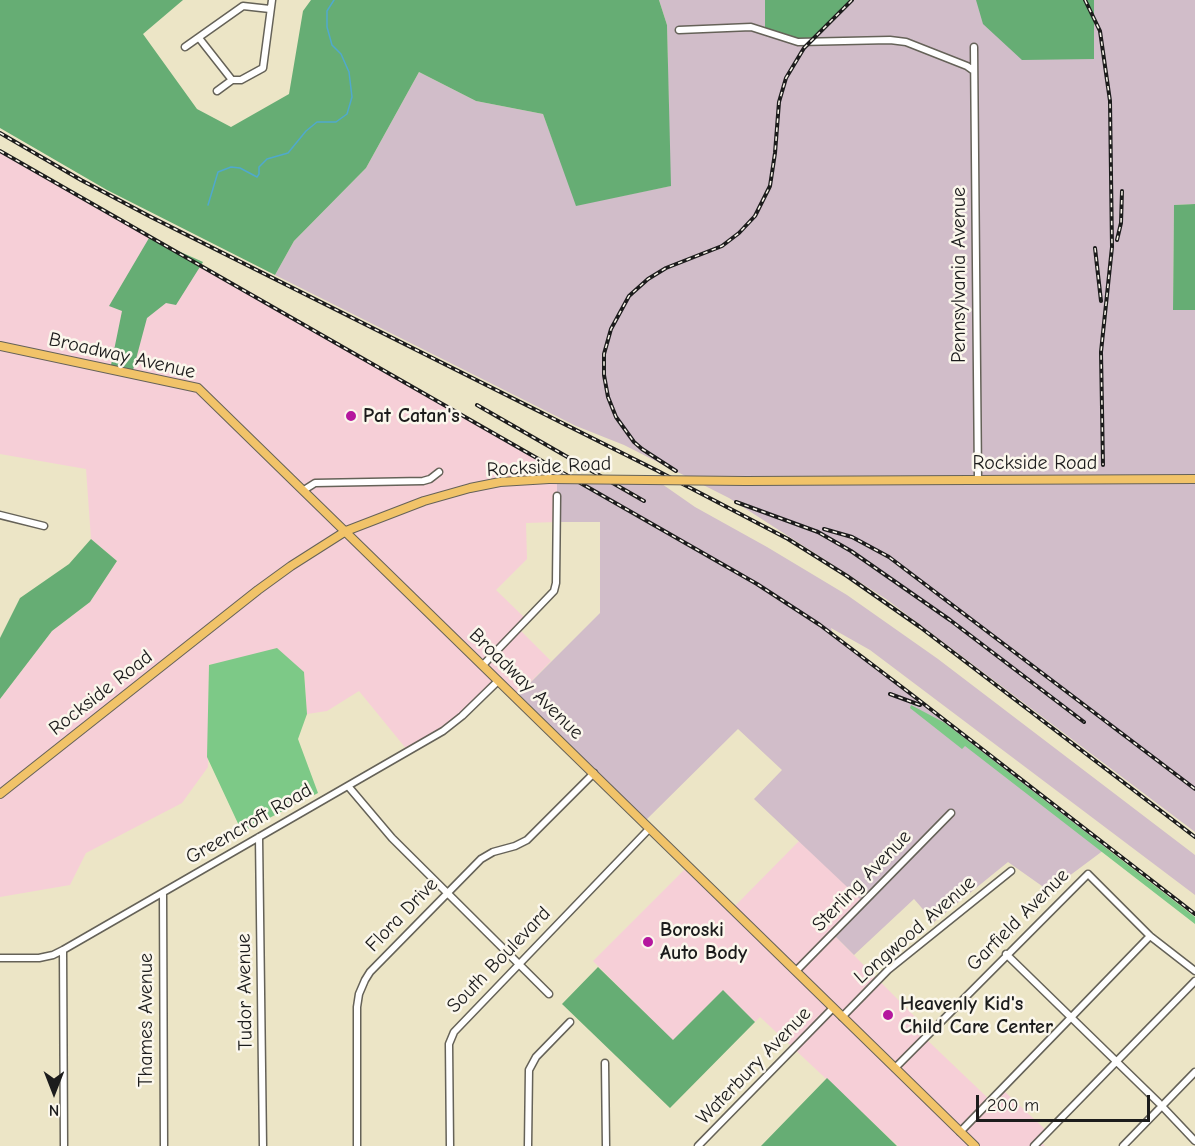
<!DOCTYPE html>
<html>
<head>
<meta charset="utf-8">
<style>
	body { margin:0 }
	#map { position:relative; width:1195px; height:1146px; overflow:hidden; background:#ece5c6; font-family:"Comic Neue",sans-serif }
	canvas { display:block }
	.north { position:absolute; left:24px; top:1062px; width:60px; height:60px; -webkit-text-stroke:4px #fbf7ec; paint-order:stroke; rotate:180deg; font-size:16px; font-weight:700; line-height:24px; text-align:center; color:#1c1c1c }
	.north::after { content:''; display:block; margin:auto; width:21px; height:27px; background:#1c1c1c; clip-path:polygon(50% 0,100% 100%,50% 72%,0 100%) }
	.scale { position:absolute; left:976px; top:1095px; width:174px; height:27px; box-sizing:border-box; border:3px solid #1c1c1c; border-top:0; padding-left:8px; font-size:18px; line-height:21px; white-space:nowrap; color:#1c1c1c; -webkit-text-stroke:4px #fbf7ec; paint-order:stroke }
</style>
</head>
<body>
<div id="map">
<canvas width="1195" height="1146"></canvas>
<div class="north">N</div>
<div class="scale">200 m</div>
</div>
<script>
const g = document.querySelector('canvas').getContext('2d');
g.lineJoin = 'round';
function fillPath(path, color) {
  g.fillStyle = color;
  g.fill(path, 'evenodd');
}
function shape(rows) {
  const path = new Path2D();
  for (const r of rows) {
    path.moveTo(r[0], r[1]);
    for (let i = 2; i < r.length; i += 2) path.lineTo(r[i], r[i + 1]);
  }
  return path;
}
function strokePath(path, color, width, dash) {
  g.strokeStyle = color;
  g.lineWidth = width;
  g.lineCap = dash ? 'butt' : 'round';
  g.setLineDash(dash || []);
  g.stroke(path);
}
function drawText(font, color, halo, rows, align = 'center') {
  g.font = font + ' "Comic Neue",sans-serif';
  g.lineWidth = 5;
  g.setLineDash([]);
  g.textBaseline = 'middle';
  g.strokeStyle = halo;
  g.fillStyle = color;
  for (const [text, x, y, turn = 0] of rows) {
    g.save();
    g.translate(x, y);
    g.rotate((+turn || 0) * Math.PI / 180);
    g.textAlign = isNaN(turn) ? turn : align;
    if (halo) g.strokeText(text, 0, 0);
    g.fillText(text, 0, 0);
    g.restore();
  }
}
fillPath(shape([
	[0,151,570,478,557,522,526,523,527,559,496,590,527,620,519,629,551,661,515,698,498,681,462,716,408,751,359,691,327,711,307,714,304,672,209,664,208,767,182,803,86,853,70,885,0,897,0,699,52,631,90,602,117,561,91,539,86,469,0,454],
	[799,841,864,902,833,934,930,1032,925,1038,991,1101,1002,1089,1048,1132,1040,1141,1045,1146,898,1146,760,1017,755,1022,723,991,673,1041,593,961,688,866,732,909]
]), '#f6cfd7');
fillPath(shape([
	[659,0,765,0,765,31,811,40,852,0,1195,0,1195,204,1174,205,1173,310,1195,310,1195,832,886,599,729,498,624,445,576,426,275,275,294,241,366,168,419,72,476,101,543,114,577,205,670,186,667,25],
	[557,479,662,484,695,507,767,547,847,595,938,659,1195,855,1195,895,870,650,831,628,833,635,1108,847,1049,891,1008,862,934,922,914,899,854,955,833,934,863,902,754,799,782,770,738,729,643,823,515,698,600,613,600,522,557,522]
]), '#d1bdc9');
fillPath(shape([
	[277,648,304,672,307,714,298,739,318,793,242,832,207,757,209,665],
	[911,705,945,723,1195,917,1195,924,965,746,962,749,910,708]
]), '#7dc987');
fillPath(shape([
	[0,0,183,0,143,34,197,109,231,127,289,94,303,11,311,0,659,0,667,25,671,186,576,206,543,114,476,101,419,72,366,168,294,241,275,275,107,190,0,128],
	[765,0,852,0,811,41,798,42,765,31],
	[976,0,1094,0,1094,59,1022,60,983,24],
	[1195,204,1195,310,1173,310,1174,205],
	[149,238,203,262,176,305,166,303,147,318,132,374,110,370,122,311,109,306],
	[91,539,117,561,90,602,52,631,0,699,0,638,20,598,69,564],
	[598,967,673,1040,723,990,755,1022,670,1108,562,1004],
	[827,1078,897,1146,761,1146]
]), '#66ad74');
strokePath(shape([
	[208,205,218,172,231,167,240,168,257,177,259,174,259,167,267,159,288,153,306,131,317,122,336,122,347,114,352,97,349,72,341,54,332,45,327,27,327,11,334,0]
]), '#50a9cd', 1.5);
const minor = shape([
	[679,30,751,27,798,42,890,40,906,42,967,66,974,71],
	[199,38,232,80],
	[185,47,243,6,270,9],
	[974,47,978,479],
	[217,91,232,80,241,80,263,68,272,0],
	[304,490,315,483,423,481,430,479,439,472],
	[0,515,44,526],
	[483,665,554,591,556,583,557,496],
	[348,786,392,838,549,994],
	[259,837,263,1146],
	[163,893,164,1146],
	[63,950,64,1146],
	[1006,954,1159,1103,1195,1141],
	[0,958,39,958,53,955,63,950,443,731,462,716,498,681],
	[796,971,951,813],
	[842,1017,888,970,1011,871],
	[605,1063,606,1146],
	[895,1068,1088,874,1150,936,1195,971],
	[960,1132,1150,936],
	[357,1146,357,1007,359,994,365,980,370,972,481,859,493,852,515,846,527,840,594,773],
	[450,1146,449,1044,454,1032,649,829],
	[528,1146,529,1070,536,1057,570,1022],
	[698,1146,833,1008],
	[1034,1146,1195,981],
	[1123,1146,1195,1072]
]);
const major = shape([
	[0,346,198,388,975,1146],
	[745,481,1195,479],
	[0,794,258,590,291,566,346,531,424,501,470,488,500,482,549,479]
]);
strokePath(minor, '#656258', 9);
strokePath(major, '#656258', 10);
strokePath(minor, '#fff', 6);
strokePath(major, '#f1c369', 8);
const rail = shape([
	[1085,0,1100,31,1110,101,1112,247,1101,352,1103,465],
	[0,133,81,180,151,217,656,470,788,539,847,576,920,627,1195,837],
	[0,151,757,584,820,625,911,694,1195,914],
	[1117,240,1121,223,1122,191],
	[1095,248,1101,301],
	[477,405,644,501],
	[676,471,642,449,634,442,616,417,608,397,604,375,604,354,611,329,629,296,648,279,666,268,722,246,739,233,755,216,770,186,775,153,779,102,786,78,804,48,852,0],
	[736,502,818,532,851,551,950,620,1084,722],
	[824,529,852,537,889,557,1195,789],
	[890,694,920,705]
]);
strokePath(rail, '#1c1c1c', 4);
strokePath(rail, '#fbf7ec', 1.5, [4.5]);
const majorBridge = shape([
	[549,479,745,481]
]);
strokePath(majorBridge, '#656258', 10, []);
strokePath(majorBridge, '#f1c369', 8);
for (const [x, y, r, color] of [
	[351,416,6,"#b5179e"],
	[648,942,6,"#b5179e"],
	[888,1015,6,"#b5179e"]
]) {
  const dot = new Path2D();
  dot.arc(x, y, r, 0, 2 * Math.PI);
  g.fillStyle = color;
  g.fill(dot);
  strokePath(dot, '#fbf7ec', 2);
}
drawText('20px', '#1c1c1c', '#fbf7ec', [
	["Pennsylvania Avenue",959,275,-90],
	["Broadway Avenue",122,356,13],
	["Rockside Road",1035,463],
	["Rockside Road",549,467,-3],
	["Broadway Avenue",526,684,44],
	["Rockside Road",101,693,-38],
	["Greencroft Road",249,824,-30],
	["Sterling Avenue",862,881,-46],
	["Flora Drive",402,915,-46],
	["Garfield Avenue",1018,920,-45],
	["Longwood Avenue",915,930,-41],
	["South Boulevard",499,960,-46],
	["Tudor Avenue",245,992,-91],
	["Thames Avenue",146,1020,-90],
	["Waterbury Avenue",754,1066,-46]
]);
drawText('bold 20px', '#1c1c1c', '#fbf7ec', [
	["Pat Catan's",363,416],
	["Boroski",660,930],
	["Auto Body",660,953],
	["Heavenly Kid's",900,1004],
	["Child Care Center",900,1027]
], 'left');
</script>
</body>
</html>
